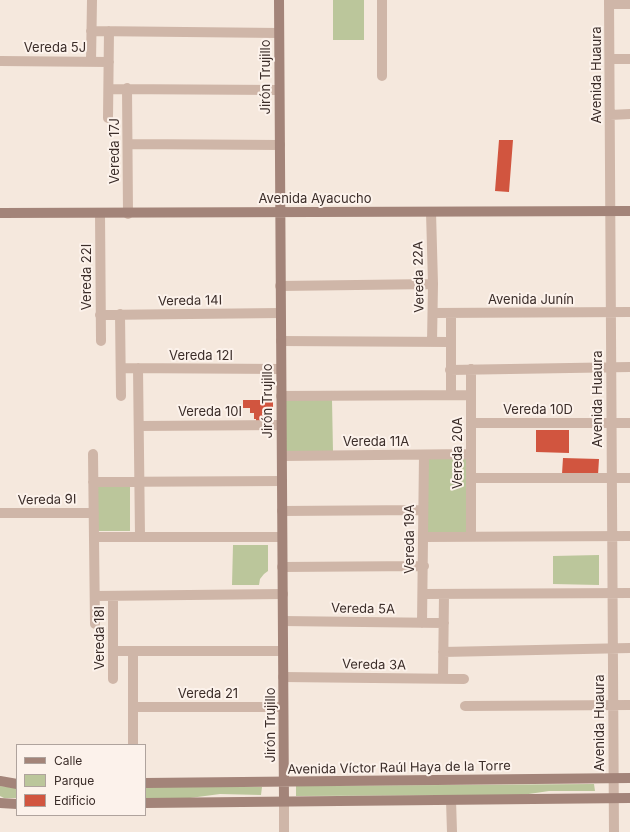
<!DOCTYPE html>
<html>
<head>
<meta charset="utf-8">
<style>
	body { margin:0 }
	#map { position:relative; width:630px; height:832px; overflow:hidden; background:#f5e8dd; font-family:Inter,sans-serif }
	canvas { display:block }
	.legend { position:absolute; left:16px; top:744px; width:130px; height:72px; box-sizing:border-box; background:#fcf2eb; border:1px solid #afa39d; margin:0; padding:5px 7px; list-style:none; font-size:12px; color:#3b2d29 }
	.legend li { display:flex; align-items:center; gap:8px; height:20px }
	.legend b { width:20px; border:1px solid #afa39d }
</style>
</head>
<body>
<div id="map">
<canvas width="630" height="832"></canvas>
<ul class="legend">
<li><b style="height:5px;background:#a38479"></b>Calle</li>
<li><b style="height:11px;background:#bbc69b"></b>Parque</li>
<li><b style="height:11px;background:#d1553f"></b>Edificio</li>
</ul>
</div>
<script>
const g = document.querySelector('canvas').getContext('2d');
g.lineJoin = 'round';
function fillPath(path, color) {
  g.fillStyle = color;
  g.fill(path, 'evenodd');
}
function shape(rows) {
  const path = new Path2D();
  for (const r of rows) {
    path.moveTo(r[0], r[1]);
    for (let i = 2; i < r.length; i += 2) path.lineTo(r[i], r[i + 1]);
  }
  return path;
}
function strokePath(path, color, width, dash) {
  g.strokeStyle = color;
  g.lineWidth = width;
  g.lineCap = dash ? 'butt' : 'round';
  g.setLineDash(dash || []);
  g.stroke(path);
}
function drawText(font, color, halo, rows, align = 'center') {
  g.font = font + ' Inter,sans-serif';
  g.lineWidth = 4;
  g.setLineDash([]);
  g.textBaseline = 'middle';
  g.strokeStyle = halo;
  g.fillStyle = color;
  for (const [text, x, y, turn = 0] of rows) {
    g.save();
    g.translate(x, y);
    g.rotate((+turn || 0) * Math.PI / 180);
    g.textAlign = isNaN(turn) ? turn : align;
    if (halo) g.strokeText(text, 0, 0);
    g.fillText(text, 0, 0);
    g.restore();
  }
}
fillPath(shape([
	[333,0,364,0,364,40,333,40],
	[284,399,332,400,333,452,284,453],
	[427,457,469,458,468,534,426,534],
	[98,484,130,484,130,531,98,531],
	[233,545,268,545,268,571,264,574,260,579,259,585,232,585],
	[599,555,599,585,553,584,553,556],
	[594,784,595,791,549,791,522,795,296,796,296,786],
	[0,786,17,788,17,798,4,798,0,796],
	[145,787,262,787,261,795,220,794,190,798,145,798]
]), '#bbc69b');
fillPath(shape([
	[499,140,513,140,509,192,495,191],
	[243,400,273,400,273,421,256,421,256,419,254,419,254,413,250,413,250,408,243,408],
	[536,430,569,430,569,453,536,452],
	[563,458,599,459,598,475,562,474]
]), '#d1553f');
strokePath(shape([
	[609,0,614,832],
	[609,4,630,4],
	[91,31,279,33],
	[610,59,630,59],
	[0,61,109,62],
	[91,62,92,0],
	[382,76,382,0],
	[127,88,128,214],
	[109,89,279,90],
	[610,115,630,114],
	[108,118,109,31],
	[128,144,280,145],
	[431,212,433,284,432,342],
	[100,213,101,341],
	[280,286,433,284],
	[433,313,630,312],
	[120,314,121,396],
	[100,315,280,313],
	[281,341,450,342],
	[121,368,281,369],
	[138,368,140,536],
	[450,370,630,367],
	[451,395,451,313],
	[281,396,471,395],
	[471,423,630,423],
	[139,426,281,425],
	[93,454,95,624],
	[282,456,471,454],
	[471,478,630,478],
	[93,482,282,481],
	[282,511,423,510],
	[0,513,94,513],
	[95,537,282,537],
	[424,537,630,536],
	[471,537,471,369],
	[282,567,424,566],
	[423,594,630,593],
	[95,596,283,594],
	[283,621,444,623],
	[422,623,424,455],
	[113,651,283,651],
	[133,651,133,745],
	[443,652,630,648],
	[283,677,464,679],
	[443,678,444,595],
	[113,679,113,596],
	[465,706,630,705],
	[133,707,283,707],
	[451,800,452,832],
	[284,801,284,832]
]), '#cfb6a8', 10);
strokePath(shape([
	[279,0,284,801],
	[0,213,630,211],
	[0,781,17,784],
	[145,783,630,778],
	[0,803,17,804],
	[145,803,630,798]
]), '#a38479', 10);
drawText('13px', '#3b2d29', '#fcf2eb', [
	["Vereda 5J",55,48],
	["Avenida Huaura",597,75,-90],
	["Jirón Trujillo",266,77,-90],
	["Vereda 17J",115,151,-90],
	["Avenida Ayacucho",315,199],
	["Vereda 22I",87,277,-90],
	["Vereda 22A",419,277,-91],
	["Avenida Junín",531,300],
	["Vereda 14I",190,301,-1],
	["Vereda 12I",201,356],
	["Avenida Huaura",598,399,-90],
	["Jirón Trujillo",268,401,-90],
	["Vereda 10D",538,410],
	["Vereda 10I",210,412],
	["Vereda 11A",376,442],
	["Vereda 20A",458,453,-90],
	["Vereda 9I",47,500,-1],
	["Vereda 19A",410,539,-90],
	["Vereda 5A",363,609,1],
	["Vereda 18I",100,638,-90],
	["Vereda 3A",374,665,1],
	["Vereda 21",208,694],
	["Avenida Huaura",600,723,-90],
	["Jirón Trujillo",271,725,-90],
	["Avenida Víctor Raúl Haya de la Torre",399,768,-1]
]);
</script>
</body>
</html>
